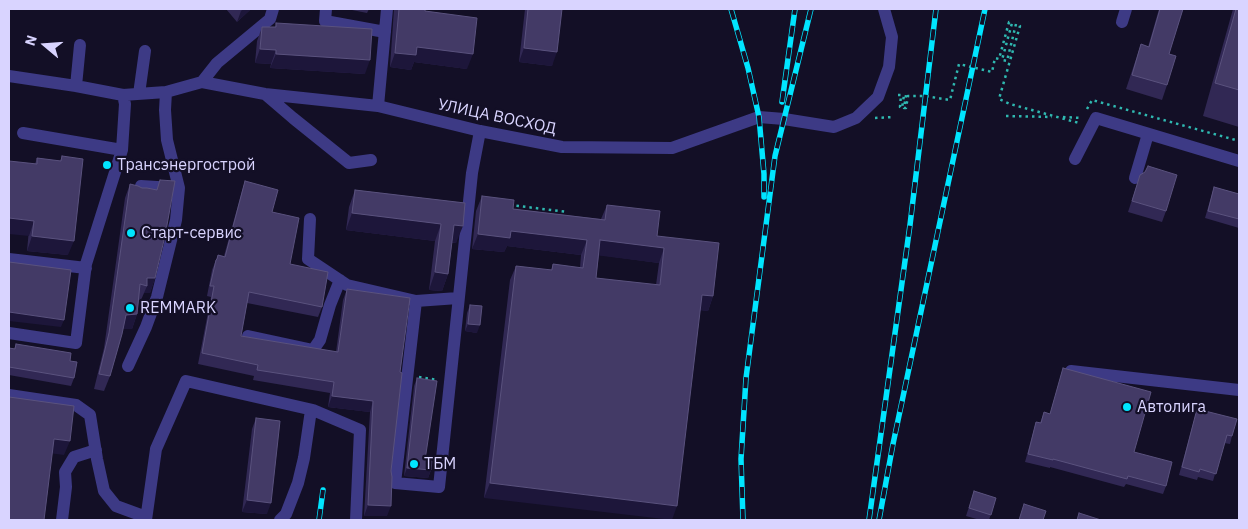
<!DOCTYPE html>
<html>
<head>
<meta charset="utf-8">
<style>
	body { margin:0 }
	#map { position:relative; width:1248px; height:529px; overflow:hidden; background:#130f26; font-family:"IBM Plex Sans",sans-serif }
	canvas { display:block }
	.frame { position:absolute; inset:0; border:10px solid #d9d4ff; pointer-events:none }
	.north { position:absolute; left:20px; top:20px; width:50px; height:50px; -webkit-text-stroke:4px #130f26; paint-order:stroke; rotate:288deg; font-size:14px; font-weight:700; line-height:20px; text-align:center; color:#d9d4ff }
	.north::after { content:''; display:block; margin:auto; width:18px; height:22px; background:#d9d4ff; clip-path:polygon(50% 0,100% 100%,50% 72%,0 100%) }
</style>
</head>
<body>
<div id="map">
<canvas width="1248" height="529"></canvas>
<div class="frame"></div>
<div class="north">N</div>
</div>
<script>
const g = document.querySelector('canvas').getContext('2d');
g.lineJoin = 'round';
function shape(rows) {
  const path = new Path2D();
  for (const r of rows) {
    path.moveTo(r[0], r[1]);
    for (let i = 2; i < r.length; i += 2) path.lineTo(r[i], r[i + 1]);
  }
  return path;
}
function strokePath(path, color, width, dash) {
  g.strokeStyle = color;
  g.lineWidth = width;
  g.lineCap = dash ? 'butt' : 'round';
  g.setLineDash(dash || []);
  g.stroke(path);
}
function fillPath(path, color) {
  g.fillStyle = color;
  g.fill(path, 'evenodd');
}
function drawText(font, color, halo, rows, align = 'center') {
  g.font = font + ' "IBM Plex Sans",sans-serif';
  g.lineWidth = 4.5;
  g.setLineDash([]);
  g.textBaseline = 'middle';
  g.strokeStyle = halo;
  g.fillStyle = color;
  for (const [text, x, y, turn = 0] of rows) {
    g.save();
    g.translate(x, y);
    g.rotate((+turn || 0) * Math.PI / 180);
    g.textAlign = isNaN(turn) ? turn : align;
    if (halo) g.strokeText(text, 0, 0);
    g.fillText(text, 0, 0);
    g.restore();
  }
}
strokePath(shape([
	[898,95,901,95,900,107,902,108,904,95,906,95,904,108,906,108,908,96,925,96,950,100,959,64,992,72,995,58,999,59,1009,22,1012,23,1002,60,1007,61,1016,24,1020,26,999,99,1010,104,1079,123],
	[1087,109,1092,100,1239,141],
	[1006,116,1052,117],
	[1063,117,1082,118],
	[875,118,894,117],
	[510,205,568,212],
	[419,377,438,380]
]), '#2fb8b0', 2.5, [2.5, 4]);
strokePath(shape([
	[326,9,325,21,385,32],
	[1122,22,1126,9],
	[9,76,76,86,123,95,166,92,202,82,265,94,378,106,480,131,562,147,672,148,759,117,784,119,834,127,856,118,878,97,889,67,892,37,884,9],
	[202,82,217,63,270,19,273,9],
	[76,86,80,45],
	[139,94,145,51],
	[265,94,293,118,349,163,371,160],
	[378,106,387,9],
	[23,133,122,150],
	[1075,159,1096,118,1239,161],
	[1135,178,1148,134],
	[139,195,141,186,173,188],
	[310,219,308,259,347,285,416,301,458,298],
	[9,259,86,268],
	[416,301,395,483,439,487,472,173,480,131],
	[9,333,76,343,86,264,122,150,125,104,123,95],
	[248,336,313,350,320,340,330,305,340,280],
	[128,366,146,327,157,297,176,220,179,188,167,140,165,110,166,92],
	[1071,371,1239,390],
	[9,395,76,405,90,415,97,459,104,491,116,506,146,517],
	[62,520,66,487,65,472,74,457,96,450],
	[146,520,156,449,186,381,313,410,360,430,356,520],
	[280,520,286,514,298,483,304,458,311,410]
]), '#3d3a85', 12);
const rail = shape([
	[731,9,748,68,759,117,764,174,764,197],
	[782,102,795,9],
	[319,520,323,490],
	[743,520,741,459,746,378,775,156,811,9],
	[869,520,910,225,936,9],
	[879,520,893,444,985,9]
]);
strokePath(rail, '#00e5ff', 5.5);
strokePath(rail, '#130f26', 4, [11]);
fillPath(shape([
	[226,9,251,9,237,22],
	[347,9,369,9,367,13],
	[394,9,425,9,425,11,467,69,414,62,411,70,390,67],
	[525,9,562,9,552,66,519,62],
	[1159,9,1183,9,1169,54,1167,85,1162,100,1126,89,1141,44,1148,47],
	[1233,9,1239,9,1239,127,1203,116],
	[276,23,365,74,270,68,271,64,255,63,257,41,262,27,275,27],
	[62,156,68,255,27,251,35,164,37,158,60,161],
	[1140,175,1166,211,1162,222,1128,212],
	[245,181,272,212,290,264,322,307,318,317,247,303,241,336,336,352,343,300,347,289,400,372,387,516,364,516,370,412,328,407,330,393,253,380,254,376,198,364,211,297,207,296,212,270,218,255,224,256,242,191],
	[130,184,155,278,150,293,144,293,141,300,139,300,137,314,132,329,123,329,110,376,104,391,94,389,104,348,125,198],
	[1214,187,1239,194,1239,228,1205,218],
	[355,190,465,203,456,243,452,243,448,274,442,291,429,290,435,241,346,230,349,207],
	[482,196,513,209,601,219,607,205,657,236,713,296,708,311,701,310,484,498,510,280,516,266,551,270,553,264,580,268,581,255,507,246,504,252,472,249,476,211],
	[599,255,659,263,656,285,596,278],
	[470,305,477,333,465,331,467,313],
	[16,344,70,361,74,378,71,386,9,375,9,348,14,349],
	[1063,368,1134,452,1166,486,1163,494,1126,484,1124,487,1050,467,1050,468,1025,462,1036,422,1040,423,1044,412,1050,414],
	[417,378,425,460,431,470,428,478,404,476,414,386],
	[1197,409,1232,436,1230,444,1224,443,1213,481,1198,477,1197,480,1179,475],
	[256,418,267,514,242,512,252,429],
	[974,491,996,498,989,520,980,520,966,516]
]), '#312854');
fillPath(shape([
	[243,9,251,9,237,22,241,11],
	[417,47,473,54,467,69,414,62,411,70,390,67,395,53],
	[524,48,557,52,552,66,519,62],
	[260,49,276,50,271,64,255,63],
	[276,54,370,60,365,74,270,68],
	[352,213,441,224,435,241,346,230],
	[9,218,34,221,29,236,9,234],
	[454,225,463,226,456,243,447,242],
	[511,231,587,240,581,255,507,246,504,252,472,249,478,234],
	[32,236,74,241,68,255,27,251],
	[600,240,664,248,659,263,595,255],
	[435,272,448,274,442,291,429,290],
	[147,278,155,278,150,293,144,293,147,286],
	[702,295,713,296,708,311,697,310],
	[9,312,64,320,61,327,9,321],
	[137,314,132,329,120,329,126,315],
	[468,324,480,325,477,333,465,331],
	[332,396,373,401,370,412,328,407],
	[54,439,70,441,64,455,49,453],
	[407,468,431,470,428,478,404,476],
	[490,483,677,506,672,520,484,498],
	[247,500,271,503,267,514,242,512],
	[368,505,391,506,387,516,364,516]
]), '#1d163a');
const building = shape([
	[399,9,425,9,425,11,477,18,473,54,417,47,416,55,395,53,399,9],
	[528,9,562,9,557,52,524,48,528,9],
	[1160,9,1183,9,1169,54,1176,56,1167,85,1132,75,1141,44,1149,47,1160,9],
	[1236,9,1239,9,1239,90,1215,83,1236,9],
	[276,23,372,29,370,60,276,54,276,50,260,49,262,27,276,27,276,23],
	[62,156,83,159,74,241,32,236,34,221,9,218,9,161,37,164,37,158,61,161,62,156],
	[1148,166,1177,175,1166,211,1132,201,1140,175,1145,172,1148,166],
	[160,180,175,181,165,236,155,278,147,278,147,286,140,284,137,314,126,315,122,334,110,376,99,374,109,333,130,184,138,186,142,188,147,188,157,190,160,180],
	[245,181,278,190,272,212,299,218,290,264,328,272,322,307,249,292,241,336,338,352,347,289,410,298,400,372,402,373,391,471,392,477,391,506,368,505,373,401,332,396,334,382,257,370,258,365,202,353,214,286,210,286,216,260,217,259,218,255,225,257,245,181],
	[1214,187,1239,194,1239,219,1208,211,1214,187],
	[355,190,465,203,463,226,454,225,448,274,435,272,441,224,352,213,355,190],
	[482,196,514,200,513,209,605,220,607,205,660,211,657,236,719,243,713,296,702,295,677,506,490,483,516,266,552,270,553,264,583,268,587,240,511,231,510,238,478,234,482,196],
	[600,240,664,248,660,285,596,278,600,240],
	[9,262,71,270,64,320,9,312,9,262],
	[470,305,482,306,480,325,468,324,470,305],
	[16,344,71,353,70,361,77,362,74,378,9,367,9,348,15,349,16,344],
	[1063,368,1151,392,1134,452,1172,462,1166,486,1128,476,1127,479,1053,459,1053,460,1028,454,1036,422,1041,423,1044,412,1050,414,1063,368],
	[417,378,437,381,425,460,432,461,431,470,407,468,417,378],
	[9,397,74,406,70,441,54,439,44,520,9,520,9,397],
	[1197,409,1237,419,1232,436,1227,435,1216,474,1200,469,1199,472,1182,467,1197,409],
	[256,418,280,421,271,503,247,500,256,418],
	[974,491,996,498,991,515,969,508,974,491],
	[1024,504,1046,511,1043,520,1019,520,1024,504],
	[1079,513,1101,520,1077,520,1079,513]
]);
fillPath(building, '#433a66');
strokePath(building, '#5a527e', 1);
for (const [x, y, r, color] of [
	[107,165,5,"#00e5ff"],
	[131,233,5,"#00e5ff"],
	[130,308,5,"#00e5ff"],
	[1127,407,5,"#00e5ff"],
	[414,464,5,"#00e5ff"]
]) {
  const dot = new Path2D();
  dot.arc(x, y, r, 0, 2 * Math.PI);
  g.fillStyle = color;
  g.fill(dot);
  strokePath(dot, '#130f26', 2);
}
drawText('16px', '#d9d4ff', '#130f26', [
	["УЛИЦА ВОСХОД",497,117,12]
]);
drawText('16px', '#d9d4ff', '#130f26', [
	["Трансэнергострой",117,165],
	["Старт-сервис",141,233],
	["REMMARK",140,308],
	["Автолига",1137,407],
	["ТБМ",424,464]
], 'left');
</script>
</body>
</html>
